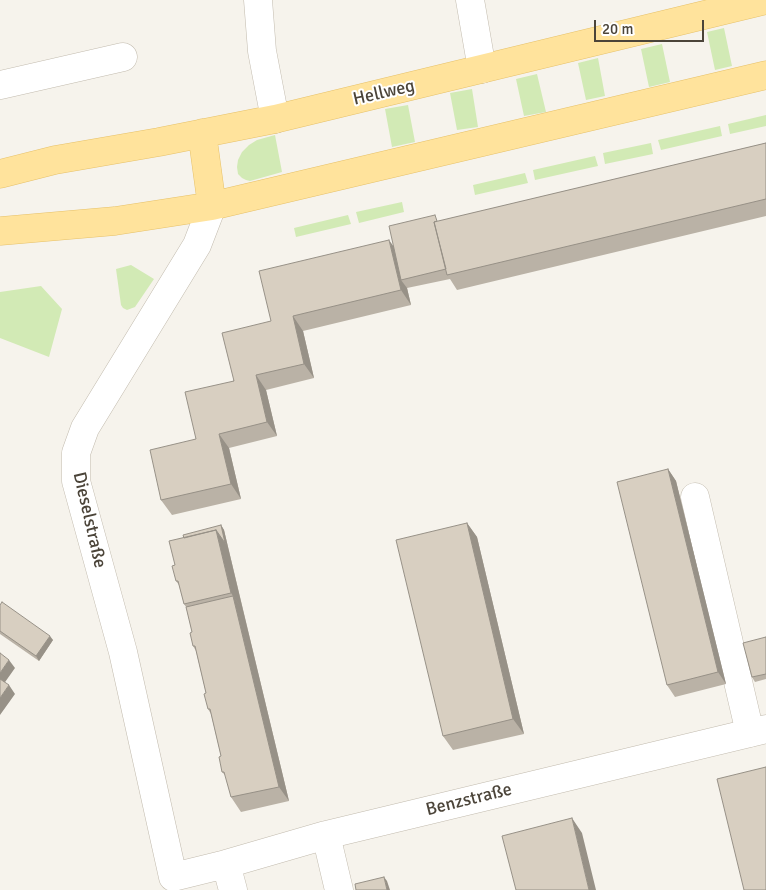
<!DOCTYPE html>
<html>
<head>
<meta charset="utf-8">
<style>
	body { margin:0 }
	#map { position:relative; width:766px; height:890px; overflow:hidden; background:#f6f3ec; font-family:Signika,sans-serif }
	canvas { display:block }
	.scale { position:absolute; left:594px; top:20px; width:110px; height:22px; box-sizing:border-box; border:2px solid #4b4439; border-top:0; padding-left:6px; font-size:15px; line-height:18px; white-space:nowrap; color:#4b4439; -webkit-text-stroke:4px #fff; paint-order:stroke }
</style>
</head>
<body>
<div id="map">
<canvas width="766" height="890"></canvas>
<div class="scale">20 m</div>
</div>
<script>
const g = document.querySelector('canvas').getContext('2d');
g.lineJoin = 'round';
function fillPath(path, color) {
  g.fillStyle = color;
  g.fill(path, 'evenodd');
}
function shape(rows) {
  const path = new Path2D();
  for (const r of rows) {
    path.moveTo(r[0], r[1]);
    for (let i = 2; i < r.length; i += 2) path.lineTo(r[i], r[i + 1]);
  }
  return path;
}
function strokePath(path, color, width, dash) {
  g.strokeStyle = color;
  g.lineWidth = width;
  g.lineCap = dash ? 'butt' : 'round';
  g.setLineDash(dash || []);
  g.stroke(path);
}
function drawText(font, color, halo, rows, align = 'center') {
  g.font = font + ' Signika,sans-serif';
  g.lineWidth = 4;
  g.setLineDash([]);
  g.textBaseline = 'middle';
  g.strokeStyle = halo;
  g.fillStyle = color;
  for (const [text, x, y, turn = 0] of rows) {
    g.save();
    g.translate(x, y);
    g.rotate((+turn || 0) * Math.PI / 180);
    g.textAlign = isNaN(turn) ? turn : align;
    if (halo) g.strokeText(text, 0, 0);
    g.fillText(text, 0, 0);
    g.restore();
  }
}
fillPath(shape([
	[724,28,732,66,715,70,707,32],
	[662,44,670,82,649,87,641,49],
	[598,58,605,96,586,100,578,63],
	[537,74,546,112,524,116,516,79],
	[472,89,478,127,457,130,450,93],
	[408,105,415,142,392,147,385,109],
	[766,115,766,126,730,134,728,124],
	[720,126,722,136,661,150,658,140],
	[275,135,282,172,250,181,246,180,242,178,238,174,237,167,238,160,242,152,249,145,257,140],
	[651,143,653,154,605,164,603,153],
	[595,156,598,166,535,180,533,170],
	[525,173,528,183,475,195,473,185],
	[402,202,404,212,359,223,356,212],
	[348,215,351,224,296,237,294,228],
	[131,265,154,279,135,307,127,310,123,308,121,305,116,269],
	[41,286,62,309,49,357,0,338,0,292]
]), '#d2eab5');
const minor = shape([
	[258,0,262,51,275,119],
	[470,0,482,69],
	[0,85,123,57],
	[212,206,197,245,85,428,76,453,76,481,123,652,173,877,226,864,326,835,766,729],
	[695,497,750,733],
	[326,835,339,890],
	[226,864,233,890]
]);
const major = shape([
	[202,133,212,206],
	[0,174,55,160,159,142,275,119,766,0],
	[0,231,115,221,212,206,766,75]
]);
strokePath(minor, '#c2bbae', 29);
strokePath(major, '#e6c16a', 29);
strokePath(minor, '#fff', 28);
strokePath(major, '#ffe39c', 28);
fillPath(shape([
	[766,143,766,216,457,290,450,279,407,288,411,305,303,331,314,378,266,390,277,436,229,448,241,499,172,515,161,500,196,439,271,321,393,246,439,221],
	[668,469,676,481,726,684,675,697,667,685],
	[467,523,477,537,524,734,453,750,443,736],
	[221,525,224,530,289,801,241,812,231,797,226,776,222,772,221,756,211,714,208,709,206,693,196,651,193,646,192,632,186,607,184,604,179,585,176,581,175,565,184,538],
	[0,605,53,640,39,661,0,634],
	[766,637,766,679,755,682,752,677]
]), '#bab2a6');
fillPath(shape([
	[389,240,399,254,401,280,407,288,411,305,401,290],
	[293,316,303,331,314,378,304,364],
	[256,375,266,390,277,436,267,422],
	[219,434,229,448,241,499,231,484],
	[668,469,676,481,726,684,718,672],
	[467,523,477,537,524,734,513,719],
	[221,525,224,530,228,547,225,543],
	[216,530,228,547,243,610,231,593],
	[233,596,243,610,289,801,279,787],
	[50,636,53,640,39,661,36,656],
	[9,660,15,668,3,685,0,681,0,673],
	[9,685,15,694,0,715,0,698],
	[572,818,582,833,596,890,589,890],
	[384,877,387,881,390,890,387,890]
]), '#979187');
const building = shape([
	[766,143,766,199,447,275,434,222,766,143],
	[435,215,437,221,434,222,446,269,401,280,389,226,435,215],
	[389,240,401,290,293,316,304,364,256,375,267,422,219,434,231,484,161,500,150,450,196,439,185,392,234,381,222,333,271,321,259,271,389,240],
	[668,469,718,672,667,685,617,482,668,469],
	[467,523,513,719,443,736,396,540,467,523],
	[221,525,225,543,216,530,184,538,183,535,221,525],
	[216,530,231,593,184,604,178,581,176,581,172,566,175,565,169,541,216,530],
	[233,596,279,787,231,797,224,772,222,772,219,757,221,756,210,709,208,709,204,694,206,693,195,646,193,646,190,633,192,632,186,607,233,596],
	[2,602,50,636,36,656,0,631,0,605,2,602],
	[766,637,766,674,752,677,743,643,766,637],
	[0,653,9,660,0,673,0,653],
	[0,679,9,685,0,698,0,679],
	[766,767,766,890,744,890,717,779,766,767],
	[572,818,589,890,516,890,502,836,572,818],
	[384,877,387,890,356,890,355,884,384,877]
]);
fillPath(building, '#d8cfc1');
strokePath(building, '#979187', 1);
drawText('18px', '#4b4439', '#fff', [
	["Hellweg",384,93,-13],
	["Dieselstraße",89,520,77],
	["Benzstraße",469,800,-14]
]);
</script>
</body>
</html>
